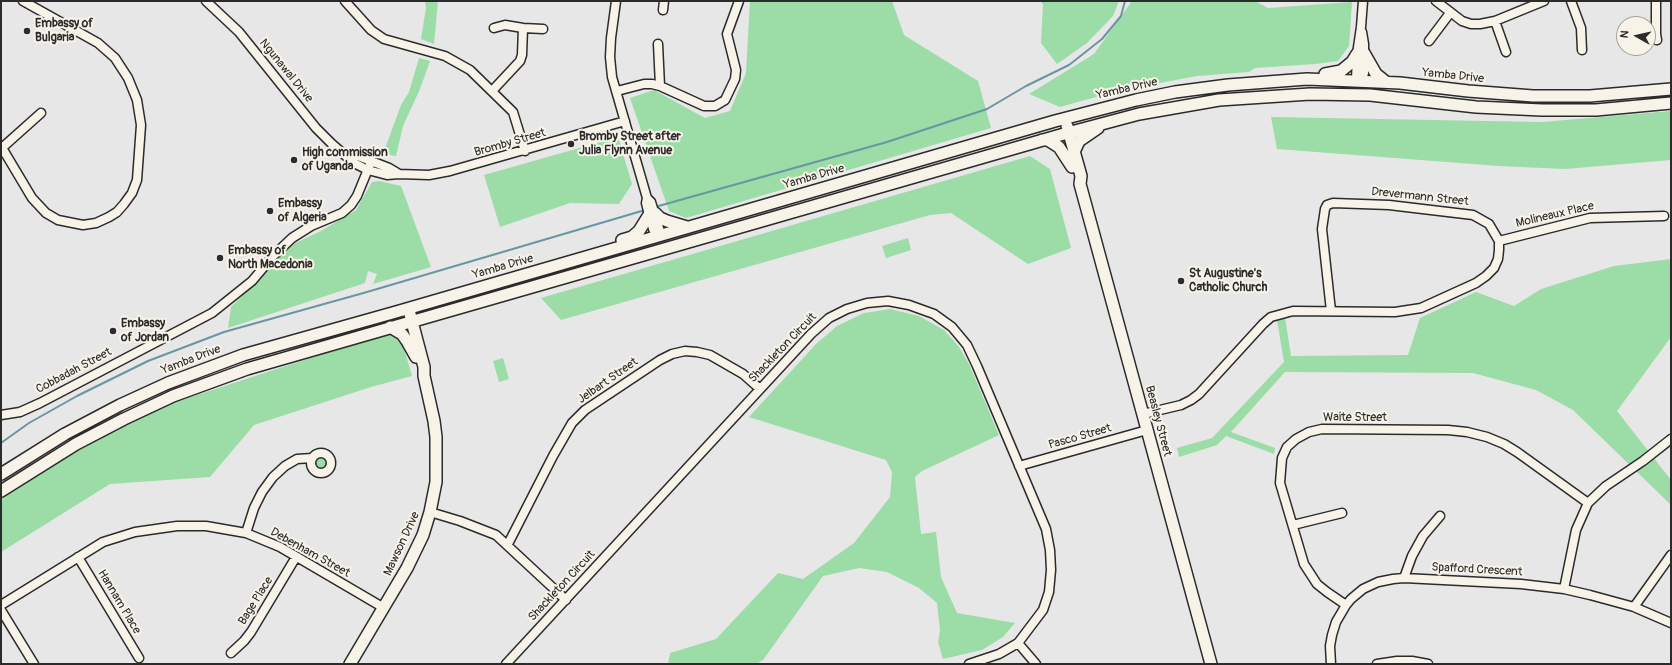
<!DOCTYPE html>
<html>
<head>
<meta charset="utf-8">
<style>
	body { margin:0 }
	#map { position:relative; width:1672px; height:665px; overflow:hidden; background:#e7e7e8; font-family:Pangolin,sans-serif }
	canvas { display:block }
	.frame { position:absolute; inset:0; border:2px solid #2b2b2b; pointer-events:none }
	.north { position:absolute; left:1616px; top:16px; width:40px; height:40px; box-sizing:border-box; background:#f7f3e8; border:1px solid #a5a39c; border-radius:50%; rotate:278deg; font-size:11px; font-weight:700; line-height:16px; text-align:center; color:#2b2b2b }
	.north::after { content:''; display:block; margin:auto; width:14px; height:18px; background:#2b2b2b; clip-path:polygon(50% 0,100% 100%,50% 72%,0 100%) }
</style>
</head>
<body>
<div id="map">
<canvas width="1672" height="665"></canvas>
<div class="frame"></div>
<div class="north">N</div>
</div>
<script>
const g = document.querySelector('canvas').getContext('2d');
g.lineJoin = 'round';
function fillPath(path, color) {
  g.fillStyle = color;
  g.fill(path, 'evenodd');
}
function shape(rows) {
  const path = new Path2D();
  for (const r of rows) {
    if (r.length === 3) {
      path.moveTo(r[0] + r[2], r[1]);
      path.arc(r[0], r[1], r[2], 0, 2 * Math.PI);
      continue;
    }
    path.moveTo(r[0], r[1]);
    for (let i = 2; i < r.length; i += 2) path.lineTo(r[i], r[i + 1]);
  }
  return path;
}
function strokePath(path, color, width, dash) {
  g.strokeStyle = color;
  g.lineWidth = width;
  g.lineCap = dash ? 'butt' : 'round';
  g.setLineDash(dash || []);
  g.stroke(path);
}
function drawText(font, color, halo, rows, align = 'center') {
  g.font = font + ' Pangolin,sans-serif';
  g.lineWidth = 4;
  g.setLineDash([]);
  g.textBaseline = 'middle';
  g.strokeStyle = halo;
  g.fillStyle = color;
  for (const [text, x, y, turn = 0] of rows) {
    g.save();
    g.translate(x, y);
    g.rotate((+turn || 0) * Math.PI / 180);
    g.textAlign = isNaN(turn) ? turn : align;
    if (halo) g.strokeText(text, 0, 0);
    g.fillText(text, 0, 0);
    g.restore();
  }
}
fillPath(shape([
	[425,1,438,1,434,44,421,39,426,8],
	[750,1,892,1,904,35,978,81,991,128,686,218,669,211,630,98,654,90,705,118,730,111,746,73],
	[1040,1,1119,1,1113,16,1087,43,1057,64,1041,43,1043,4],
	[1132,1,1255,1,1268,8,1352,2,1349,46,1338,61,1315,64,1255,68,1249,72,1197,76,1117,91,1060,107,1029,94,1094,54],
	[419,58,430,61,420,89,403,126,396,156,383,154,401,105,409,92],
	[1671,111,1671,160,1565,169,1499,166,1277,149,1271,117,1542,122],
	[618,137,632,184,619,204,570,203,500,227,484,175],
	[1030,156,1050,169,1071,248,1028,264,951,213,930,215,561,320,541,298],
	[379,181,401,186,431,267,373,284,377,274,368,271,365,283,228,328,231,307,259,279,285,248,321,231,356,210,372,182],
	[908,238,911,250,886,258,882,246],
	[1671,259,1671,337,1617,411,1671,480,1671,505,1573,410,1536,390,1473,373,1285,372,1231,432,1275,448,1274,454,1226,436,1217,445,1179,457,1177,448,1212,438,1284,362,1277,320,1285,317,1291,356,1408,355,1420,318,1476,292,1514,306,1541,289,1614,266],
	[890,309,919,316,944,330,959,347,969,364,999,435,922,471,915,477,921,534,936,532,941,577,957,613,1015,623,1003,637,982,650,943,659,938,642,940,631,937,603,919,588,887,572,859,568,823,576,763,660,756,664,668,664,670,653,716,639,778,573,803,579,854,543,890,497,892,472,886,460,749,417,816,344,837,326,864,313],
	[387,333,401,338,412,376,371,387,254,425,210,477,110,484,1,552,1,489,151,410],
	[503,358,509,379,499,382,493,361],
	[321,462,7]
]), '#9cdca6');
strokePath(shape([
	[655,207,887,142,987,109,1026,86,1069,65,1102,39,1121,16,1125,1],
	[1,443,29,423,77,396,148,361,224,332,367,292,645,210]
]), '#6896a2', 2);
const minor = shape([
	[206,1,239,32,316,128,332,144,354,163,368,170,387,175,399,174,429,175,450,171,625,121],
	[345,1,371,30,384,39,445,56,470,70,513,112,525,151],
	[616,1,611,38,610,57,612,77,647,198,646,203,649,215,653,229,657,236],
	[1436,1,1462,21,1471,24,1480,24,1495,21,1544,1],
	[1571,1,1581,28,1582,50],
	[1656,1,1656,34,1657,40],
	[663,10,664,1],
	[1495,21,1506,52],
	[494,28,505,25,523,28,543,29],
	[1429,41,1450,13],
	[658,44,660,86],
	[1356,80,1357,54,1361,27,1363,1],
	[1362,80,1364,73,1364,44,1362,32],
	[492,91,520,61,522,55,523,28],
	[617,91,644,84,652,84,660,86,704,106,715,106,725,100,735,79,736,70,727,34,739,1],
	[1,146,32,198,46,213,58,220,83,225,96,223,109,217,117,212,124,204,132,193,137,180,141,125,137,100,128,78,115,58,98,43,23,1],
	[3,147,41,113],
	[346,155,358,156,389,168,399,174],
	[647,198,651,202,661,235],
	[1499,241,1590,218,1664,216],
	[1143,414,1181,405,1191,400,1199,394,1263,324,1271,317,1293,311,1395,312,1421,308,1476,283,1486,276,1494,268,1498,259,1499,250,1499,241,1489,224,1473,215,1389,205,1333,203,1327,205,1325,209,1322,229,1331,311],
	[1,415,20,412,40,403,212,313,252,281,274,255,292,238,311,226,342,213,351,205,357,196,371,162],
	[321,463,10],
	[1019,466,1147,430],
	[430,512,460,521,496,535,566,600],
	[1293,525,1342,513],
	[246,533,254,508,262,492,273,477,285,466,297,459,312,458],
	[508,544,553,456,572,423,585,410,660,360,672,354,685,351,697,352,710,355,743,374,760,389],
	[78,557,139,658],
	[1404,578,1412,556,1423,536,1440,516],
	[1564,589,1576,530,1588,503,1606,486,1643,461,1671,439],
	[1,605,103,542,135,532,177,526,206,526,246,533,280,547,384,608],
	[1346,605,1327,592,1317,584,1304,564,1280,483,1282,458,1287,447,1296,439,1309,432,1322,429,1448,430,1467,432,1487,437,1504,444,1517,452,1588,503],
	[1634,607,1671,555],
	[1,610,34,664],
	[1018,643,1036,664],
	[231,653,244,641,251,632,296,557],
	[506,664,811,334,829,318,847,309,867,303,888,301,909,305,934,314,952,327,967,345,977,366,1046,529,1050,550,1051,570,1049,592,1043,610,1018,643,999,654,969,664],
	[1331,664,1330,646,1332,635,1336,622,1346,605,1351,599,1363,589,1378,582,1393,579,1404,578,1521,584,1564,589,1590,595,1634,607,1671,623],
	[1377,664,1397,661,1412,661,1428,664]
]);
const major = shape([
	[1364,53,1376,74,1386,82],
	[1325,74,1341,71,1352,62,1357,54],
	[1067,126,1081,176,1080,184,1211,664],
	[1042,140,1048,140,1059,147,1072,167],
	[1074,152,1079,141,1098,128],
	[655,213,660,218,667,221,687,227],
	[622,240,632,237,639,231,649,215],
	[390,327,402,334,407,341,416,357],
	[1,474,65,434,120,405,168,383,243,355,396,312,1055,121,1136,100,1175,92,1228,85,1307,79,1400,83,1468,91,1533,96,1590,96,1671,89],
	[1,491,76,444,124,419,173,396,247,369,1064,134,1139,114,1219,100,1310,94,1370,95,1476,107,1542,110,1596,110,1671,103],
	[350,664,407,568,423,535,430,512,436,482,436,437,434,421,424,376,424,367,410,314]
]);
strokePath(minor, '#2b2b2b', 11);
strokePath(major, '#2b2b2b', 14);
strokePath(minor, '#f7f3e8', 8);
strokePath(major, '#f7f3e8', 11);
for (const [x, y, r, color] of [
	[27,31,4,"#2b2b2b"],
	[571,144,4,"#2b2b2b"],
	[294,160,4,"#2b2b2b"],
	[270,211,4,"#2b2b2b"],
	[220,258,4,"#2b2b2b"],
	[1181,281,4,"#2b2b2b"],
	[113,331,4,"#2b2b2b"]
]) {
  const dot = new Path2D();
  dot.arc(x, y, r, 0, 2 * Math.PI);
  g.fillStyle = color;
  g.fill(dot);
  strokePath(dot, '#f7f3e8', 1.5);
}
drawText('bold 12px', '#2b2b2b', '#f7f3e8', [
	["Embassy of",35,24],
	["Bulgaria",35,38],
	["Bromby Street after",579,137],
	["Julia Flynn Avenue",579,151],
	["High commission",302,153],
	["of Uganda",302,167],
	["Embassy",278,204],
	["of Algeria",278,218],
	["Embassy of",228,251],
	["North Macedonia",228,265],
	["St Augustine's",1189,274],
	["Catholic Church",1189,288],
	["Embassy",121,324],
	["of Jordan",121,338]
], 'left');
drawText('12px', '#2b2b2b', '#f7f3e8', [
	["Ngunawal Drive",286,71,51],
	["Yamba Drive",1453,76,6],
	["Yamba Drive",1127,89,-13],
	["Bromby Street",510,143,-16],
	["Yamba Drive",814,177,-16],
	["Drevermann Street",1420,197,6],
	["Molineaux Place",1555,215,-13],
	["Yamba Drive",503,267,-16],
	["Shackleton Circuit",783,348,-46],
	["Yamba Drive",191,360,-21],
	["Cobbadah Street",74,371,-28],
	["Jelbart Street",608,381,-35],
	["Waite Street",1355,418],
	["Beasley Street",1158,421,75],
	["Pasco Street",1080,437,-16],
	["Mawson Drive",402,544,-65],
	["Debenham Street",310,553,29],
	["Spafford Crescent",1477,570,3],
	["Shackleton Circuit",562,586,-47],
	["Bage Place",256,601,-58],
	["Hannam Place",119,602,59]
]);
</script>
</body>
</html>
